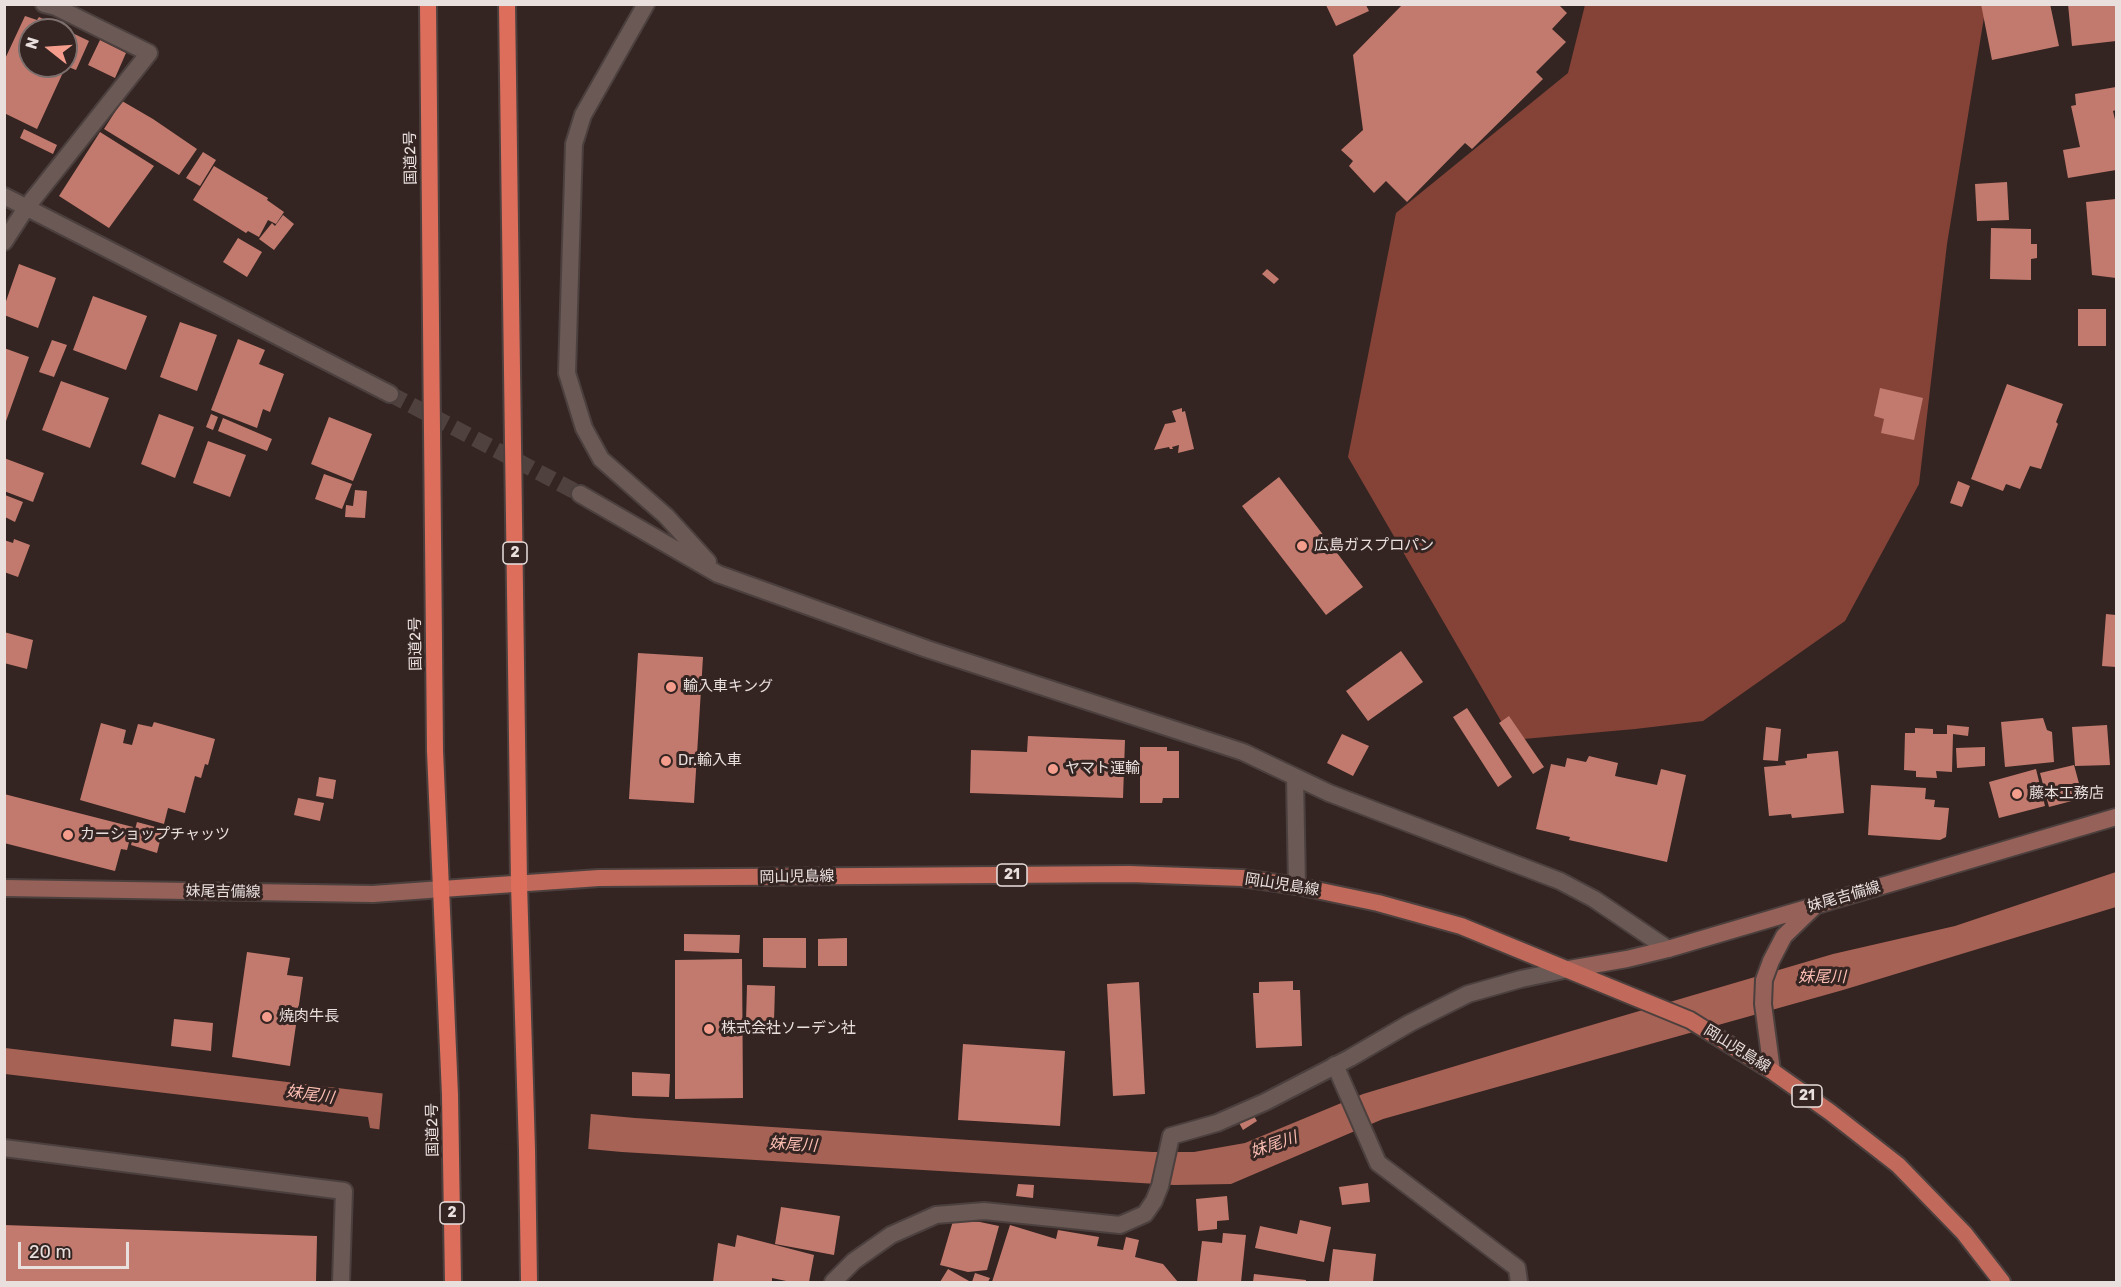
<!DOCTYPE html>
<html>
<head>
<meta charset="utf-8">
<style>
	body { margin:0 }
	#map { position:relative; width:2121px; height:1287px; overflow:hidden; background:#342522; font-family:Rubik,sans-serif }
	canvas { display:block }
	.frame { position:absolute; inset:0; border:6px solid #e9dfdd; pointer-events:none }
	.north { position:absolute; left:18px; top:18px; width:60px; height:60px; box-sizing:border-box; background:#342522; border:2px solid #7c6f6d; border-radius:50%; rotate:287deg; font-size:16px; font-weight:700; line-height:24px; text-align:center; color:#e9dfdd }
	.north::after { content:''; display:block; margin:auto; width:21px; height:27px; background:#f59d8d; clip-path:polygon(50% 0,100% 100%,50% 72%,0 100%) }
	.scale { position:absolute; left:18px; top:1242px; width:111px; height:27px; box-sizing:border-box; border:3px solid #e9dfdd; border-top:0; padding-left:8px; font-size:18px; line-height:21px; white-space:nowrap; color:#e9dfdd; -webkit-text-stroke:4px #342522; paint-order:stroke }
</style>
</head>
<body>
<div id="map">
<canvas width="2121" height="1287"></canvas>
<div class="frame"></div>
<div class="north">N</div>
<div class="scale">20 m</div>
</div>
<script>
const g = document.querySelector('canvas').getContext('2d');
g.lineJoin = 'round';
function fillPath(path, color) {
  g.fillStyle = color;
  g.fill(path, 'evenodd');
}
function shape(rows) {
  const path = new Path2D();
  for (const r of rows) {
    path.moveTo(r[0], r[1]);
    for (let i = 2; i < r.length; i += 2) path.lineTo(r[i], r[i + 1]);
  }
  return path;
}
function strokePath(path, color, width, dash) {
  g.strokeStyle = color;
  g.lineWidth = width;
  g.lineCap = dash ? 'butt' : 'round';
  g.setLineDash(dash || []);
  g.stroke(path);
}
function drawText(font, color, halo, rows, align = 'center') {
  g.font = font + ' Rubik,"Noto Sans JP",sans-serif';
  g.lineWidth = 6;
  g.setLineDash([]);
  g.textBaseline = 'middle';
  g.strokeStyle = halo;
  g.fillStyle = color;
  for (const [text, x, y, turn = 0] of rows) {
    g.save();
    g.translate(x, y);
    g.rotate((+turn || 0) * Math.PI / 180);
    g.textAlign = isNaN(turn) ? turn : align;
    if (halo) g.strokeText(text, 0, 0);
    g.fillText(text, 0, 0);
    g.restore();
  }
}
fillPath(shape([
	[1585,5,1986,5,1947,244,1919,484,1845,621,1703,721,1635,729,1512,740,1348,457,1396,213,1568,73]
]), '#854338');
fillPath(shape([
	[2116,872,2116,907,1843,990,1383,1119,1231,1184,1174,1185,622,1152,390,1131,370,1128,368,1117,5,1074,5,1048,437,1100,635,1118,1152,1152,1194,1152,1245,1143,1363,1094,1568,1032,1833,954,1955,926]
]), '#a76256');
fillPath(shape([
	[383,1090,591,1111,588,1152,379,1132]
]), '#342522');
fillPath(shape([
	[1403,4,1558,4,1567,13,1552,29,1566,42,1536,72,1543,79,1472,149,1465,143,1407,202,1386,181,1374,193,1349,166,1353,161,1341,150,1363,130,1353,55],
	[1981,4,2050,4,2059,46,1992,60],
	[2068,4,2116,4,2116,41,2072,46],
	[1326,5,1366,5,1369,11,1336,26],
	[25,16,37,20,39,17,89,41,76,70,66,66,37,129,4,113,4,61],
	[30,30,66,30,66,66,30,66],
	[100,40,126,53,115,78,88,65],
	[2116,87,2116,110,2113,111,2116,124,2116,170,2068,178,2063,150,2080,147,2071,106,2076,105,2075,94],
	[122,101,153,119,197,149,179,175,104,129],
	[24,129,57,145,53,154,20,138],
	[100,132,154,166,109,228,59,196],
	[203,152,216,160,200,186,186,178],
	[214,166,268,198,267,200,284,212,276,224,268,220,259,237,248,231,246,233,193,200],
	[2007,182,2009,220,1977,221,1975,184],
	[2116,199,2116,278,2092,275,2086,202],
	[283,215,294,224,274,250,259,239,272,223,275,226],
	[1991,228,2031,229,2031,244,2037,244,2037,258,2031,259,2031,280,1990,279],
	[238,238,262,252,247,277,223,262],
	[19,264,56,278,38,328,4,315,4,307],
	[1267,269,1279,279,1274,284,1262,274],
	[93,296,147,316,126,370,73,350],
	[2078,309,2106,309,2106,346,2078,346],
	[180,322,217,335,197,391,160,377],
	[238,339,265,350,259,364,284,374,270,412,263,409,257,428,211,410],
	[52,340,67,345,54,377,39,372],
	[4,348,29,357,5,424,4,424],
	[61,381,109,398,90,448,42,430],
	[2007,384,2063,404,2056,422,2058,424,2041,469,2030,466,2020,489,2006,484,2003,491,1971,479],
	[1880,388,1923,398,1914,440,1881,433,1884,419,1874,416],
	[1182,408,1182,412,1185,411,1194,449,1178,453,1179,445,1172,447,1173,449,1170,449,1169,447,1154,450,1165,424,1176,422,1172,411],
	[159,414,194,427,175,478,141,464],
	[211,414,218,417,213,430,206,427],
	[329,417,372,434,353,481,311,464],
	[223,418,272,439,267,451,218,431],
	[208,441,246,455,230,497,193,483],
	[4,458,44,473,33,502,4,491],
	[324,474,352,484,342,509,315,499],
	[1279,477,1363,587,1326,615,1242,506],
	[1958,481,1970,486,1962,507,1950,503],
	[355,490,367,491,365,518,345,517,346,505,353,506],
	[5,495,23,502,15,522,5,517],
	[14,539,30,545,18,577,4,572,4,540,13,543],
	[2106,614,2116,615,2116,667,2102,666],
	[4,632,33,640,27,669,4,663],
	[1401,651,1423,682,1368,721,1346,691],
	[638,653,703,657,694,803,629,799],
	[1467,708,1512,777,1498,787,1453,717],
	[1509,716,1544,767,1533,774,1499,723],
	[2043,718,2047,730,2052,732,2054,762,2005,767,2001,722],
	[154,722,215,739,208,765,205,764,201,778,195,776,185,813,168,808,164,824,80,800,101,723,126,730,123,743,132,745,138,724,152,727],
	[1947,725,1969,727,1968,736,1953,734,1952,772,1936,771,1937,778,1916,777,1916,771,1904,770,1905,733,1915,733,1915,728,1933,729,1933,734,1947,734],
	[2107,725,2110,765,2075,766,2072,727],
	[1766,727,1781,729,1778,761,1763,760],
	[1342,734,1369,746,1353,776,1327,763],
	[1028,736,1125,740,1123,798,970,793,971,750,1027,752],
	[1140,747,1167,747,1167,751,1179,751,1179,798,1163,798,1162,803,1140,803],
	[1985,747,1985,766,1957,768,1956,748],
	[1838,751,1844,813,1792,818,1791,814,1769,816,1764,767,1786,765,1785,761,1807,758,1807,754],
	[1589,756,1618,763,1615,776,1657,785,1661,769,1686,775,1667,862,1569,840,1570,837,1536,829,1551,764,1565,767,1567,758,1586,762],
	[2074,765,2083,798,2049,807,2040,773],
	[2036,769,2045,806,1999,818,1989,782],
	[319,777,336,780,333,799,316,796],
	[1871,785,1926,788,1925,799,1935,800,1934,807,1949,808,1946,837,1940,840,1868,835],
	[4,794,133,827,127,850,121,849,115,871,4,843],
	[298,798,324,803,320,821,294,815],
	[137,822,163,829,157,853,131,845],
	[684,934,740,935,739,953,684,951],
	[763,938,806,938,806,968,763,967],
	[847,938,847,966,818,966,818,939],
	[247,952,290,958,287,975,303,977,290,1066,232,1057],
	[742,959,743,1098,675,1099,675,960],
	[1293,981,1293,990,1300,990,1302,1046,1256,1048,1253,993,1259,993,1259,982],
	[1139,982,1145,1094,1113,1096,1107,984],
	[747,985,775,986,774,1022,746,1022],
	[174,1019,213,1023,211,1051,171,1046],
	[963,1044,1065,1051,1060,1126,958,1120],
	[632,1072,670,1074,669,1097,632,1096],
	[1252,1113,1257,1121,1243,1130,1238,1121],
	[1368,1183,1370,1202,1342,1205,1339,1187],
	[1018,1184,1034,1185,1033,1198,1016,1196],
	[1227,1196,1229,1220,1217,1221,1217,1229,1198,1231,1196,1199],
	[781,1207,840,1216,834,1255,775,1244],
	[1300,1220,1331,1227,1324,1262,1255,1248,1260,1226,1297,1234],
	[953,1221,980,1222,999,1226,987,1270,968,1272,940,1265],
	[4,1225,317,1236,316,1282,4,1282],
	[1010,1225,1056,1239,1058,1230,1099,1237,1097,1246,1123,1250,1126,1237,1139,1240,1135,1257,1163,1264,1178,1282,992,1282],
	[1223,1233,1246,1235,1241,1282,1197,1282,1202,1241,1222,1243],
	[737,1235,814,1255,809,1282,791,1282,772,1278,772,1282,713,1282,718,1243,735,1247],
	[1333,1249,1376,1254,1373,1282,1329,1282],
	[948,1269,969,1281,968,1282,940,1282],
	[975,1273,990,1278,988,1282,972,1282],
	[1254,1274,1306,1280,1306,1282,1253,1282]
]), '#c37a6e');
strokePath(shape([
	[390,394,580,494]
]), '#4f413e', 16, [16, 8]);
const service = shape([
	[1335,1065,1378,1163,1517,1268,1519,1282],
	[4,1148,344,1191,341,1282]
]);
const minor = shape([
	[646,4,583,115,574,144,567,373,584,428,601,459,666,516,708,562],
	[4,196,390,394],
	[4,242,26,208,149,53,56,7,44,4],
	[580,494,718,574,927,649,1243,752,1329,793,1560,881,1594,899,1668,949],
	[1295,777,1297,886],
	[833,1282,854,1261,891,1235,936,1215,984,1211,1120,1225,1145,1214,1154,1201,1160,1186,1171,1136,1217,1123,1265,1102,1350,1058,1410,1023,1468,994,1521,979,1569,969]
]);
const secondary = shape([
	[4,888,373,894,442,889],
	[1569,969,1627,959,1668,949,2116,817],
	[1772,1071,1763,1004,1764,980,1771,961,1784,936,1814,907]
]);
const primary = shape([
	[442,889,599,878,1129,874,1242,878,1297,886,1378,903,1461,926,1690,1020,1772,1071,1830,1112,1898,1165,1964,1233,2002,1282]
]);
const trunk = shape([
	[428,4,435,751,450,1095,453,1282],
	[507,4,519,884,527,1150,529,1282]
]);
strokePath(service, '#4c403e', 20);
strokePath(minor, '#4c403e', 20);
strokePath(secondary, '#4c403e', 20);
strokePath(primary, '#4c403e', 20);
strokePath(trunk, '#4c403e', 20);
strokePath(service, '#6a5955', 16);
strokePath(minor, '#6a5955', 16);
strokePath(secondary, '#966158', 16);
strokePath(primary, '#c1695a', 16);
strokePath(trunk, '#de6e5c', 16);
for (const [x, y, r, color] of [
	[1302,546,6,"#f59d8d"],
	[671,687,6,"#f59d8d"],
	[666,761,6,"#f59d8d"],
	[1053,769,6,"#f59d8d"],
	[2017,794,6,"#f59d8d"],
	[68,835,6,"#f59d8d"],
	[267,1017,6,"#f59d8d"],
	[709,1029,6,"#f59d8d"]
]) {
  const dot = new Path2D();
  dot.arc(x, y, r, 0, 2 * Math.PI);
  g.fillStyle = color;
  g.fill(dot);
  strokePath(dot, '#342522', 2);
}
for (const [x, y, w] of [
	[515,553,24],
	[1012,875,30],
	[1807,1096,30],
	[452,1213,24]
]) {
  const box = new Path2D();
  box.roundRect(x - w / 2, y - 11, w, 22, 4.5);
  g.fillStyle = '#342522';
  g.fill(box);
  strokePath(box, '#e9dfdd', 1.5);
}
drawText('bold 14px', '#e9dfdd', null, [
	["2",515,553],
	["21",1012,875],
	["21",1807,1096],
	["2",452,1213]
]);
drawText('15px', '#e9dfdd', '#342522', [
	["国道2号",411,158,-91],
	["国道2号",416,644,-91],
	["岡山児島線",797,877,-1],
	["岡山児島線",1282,885,9],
	["妹尾吉備線",223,892,1],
	["妹尾吉備線",1844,897,-16],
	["岡山児島線",1737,1049,32],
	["国道2号",433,1130,-91]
]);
drawText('15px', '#e9dfdd', '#342522', [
	["広島ガスプロパン",1314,546],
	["輸入車キング",683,687],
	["Dr.輸入車",678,761],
	["ヤマト運輸",1065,769],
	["藤本工務店",2029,794],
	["カーショップチャッツ",80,835],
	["焼肉牛長",279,1017],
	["株式会社ソーデン社",721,1029]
], 'left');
drawText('italic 16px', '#fbbdb2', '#342522', [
	["妹尾川",1822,977],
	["妹尾川",310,1095,8],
	["妹尾川",793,1145,3],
	["妹尾川",1274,1145,-19]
]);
</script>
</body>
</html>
